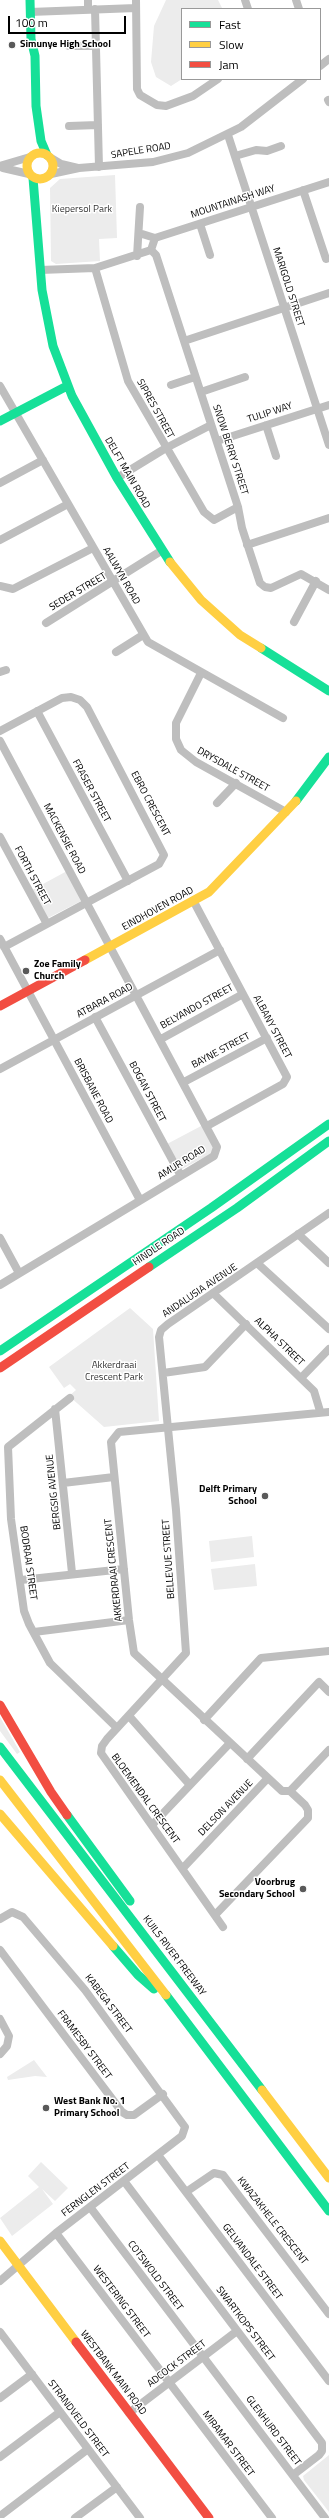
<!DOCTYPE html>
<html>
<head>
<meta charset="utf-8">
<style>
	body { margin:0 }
	#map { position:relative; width:329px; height:2518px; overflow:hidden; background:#fff; font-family:"Titillium Web",sans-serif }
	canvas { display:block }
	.legend { position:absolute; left:181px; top:8px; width:140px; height:72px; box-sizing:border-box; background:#fff; border:1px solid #999; margin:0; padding:5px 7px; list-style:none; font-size:12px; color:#000 }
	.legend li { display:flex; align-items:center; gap:8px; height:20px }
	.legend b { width:20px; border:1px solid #999 }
	.scale { position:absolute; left:8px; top:16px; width:118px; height:18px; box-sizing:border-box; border:2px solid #000; border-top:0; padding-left:5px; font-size:12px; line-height:14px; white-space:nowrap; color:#000; -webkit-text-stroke:3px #fff; paint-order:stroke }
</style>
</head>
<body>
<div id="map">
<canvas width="329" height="2518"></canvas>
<ul class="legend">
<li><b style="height:5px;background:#16e098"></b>Fast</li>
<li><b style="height:5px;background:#ffcf43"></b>Slow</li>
<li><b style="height:5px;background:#f24e42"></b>Jam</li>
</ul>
<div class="scale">100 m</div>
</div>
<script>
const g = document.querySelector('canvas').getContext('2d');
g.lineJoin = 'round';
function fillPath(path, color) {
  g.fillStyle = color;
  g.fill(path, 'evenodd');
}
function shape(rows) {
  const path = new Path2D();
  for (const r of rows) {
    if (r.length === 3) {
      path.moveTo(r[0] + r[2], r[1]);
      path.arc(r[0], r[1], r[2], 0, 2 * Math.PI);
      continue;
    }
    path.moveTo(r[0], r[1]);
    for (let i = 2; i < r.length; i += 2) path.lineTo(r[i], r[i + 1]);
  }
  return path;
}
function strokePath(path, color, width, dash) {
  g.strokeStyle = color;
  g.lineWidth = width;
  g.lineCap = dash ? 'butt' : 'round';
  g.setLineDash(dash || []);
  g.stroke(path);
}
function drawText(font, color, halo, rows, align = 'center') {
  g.font = font + ' "Titillium Web",sans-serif';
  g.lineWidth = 3;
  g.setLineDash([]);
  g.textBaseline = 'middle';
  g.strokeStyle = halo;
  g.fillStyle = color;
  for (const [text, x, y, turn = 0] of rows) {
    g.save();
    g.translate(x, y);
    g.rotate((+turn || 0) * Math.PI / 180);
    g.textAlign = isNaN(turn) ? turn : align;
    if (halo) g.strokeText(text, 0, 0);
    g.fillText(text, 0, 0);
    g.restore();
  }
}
fillPath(shape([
	[166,0,218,0,222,8,182,9,182,79,171,86,156,77,151,62,154,26],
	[115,175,117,238,99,239,100,261,56,264,51,261,50,188,60,179],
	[67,871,81,901,48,918,32,890],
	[203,1125,214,1146,214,1152,182,1169,167,1144],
	[130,1308,153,1329,159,1421,104,1427,69,1396,76,1390,70,1384,64,1388,49,1367],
	[252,1536,254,1557,211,1562,209,1541],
	[255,1564,257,1586,214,1590,211,1569],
	[0,1717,20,1752,17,1754,0,1731],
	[34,2060,47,2077,35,2076,8,2080,7,2077],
	[41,2162,68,2188,55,2201,42,2189,53,2204,12,2236,0,2218,39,2187,28,2176],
	[329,2455,329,2512,304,2480,303,2476]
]), '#ececec');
strokePath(shape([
	[88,0,88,10],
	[136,0,137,89,140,95,157,105,166,106,193,96,218,79],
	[245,0,248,9],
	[296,0,299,9],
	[95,9,99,167],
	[30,12,136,8],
	[69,46,96,46],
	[320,66,329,59],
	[328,100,329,102],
	[69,126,98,125],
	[228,135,329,445],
	[235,156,256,150,267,151,281,146],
	[51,158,61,164,78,168],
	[0,166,30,157],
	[3,168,29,174],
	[51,174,79,168,153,162,188,153,241,127,303,79],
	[303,190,326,259],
	[200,224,210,255],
	[139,233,155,238],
	[151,250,156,255,238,507,242,528,260,583,265,587,271,588,301,574,329,590],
	[151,250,155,238,329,182],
	[137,256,140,207],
	[95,268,128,381,204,512,214,520,238,507],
	[40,270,95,268,151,250],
	[184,341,329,293],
	[171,385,195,377],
	[0,386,148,642,283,718],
	[201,392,245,377],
	[266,425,276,456],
	[217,441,329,405],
	[117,478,166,448,211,425],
	[0,483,43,460],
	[0,540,68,504],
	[247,545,329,518],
	[0,586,13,589,93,548],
	[294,622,316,581],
	[46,623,161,551],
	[116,652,143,635],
	[0,672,6,670],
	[201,673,176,723,176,739,181,750,196,762,286,812],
	[37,711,128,881],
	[0,731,62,698,71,697,80,700,87,707,164,855,159,864,4,947],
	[0,741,217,1147,214,1156,0,1285],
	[217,803,236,783],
	[0,837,47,924],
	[194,902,287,1077,283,1084,207,1126],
	[0,939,140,1200],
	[95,1017,181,1176],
	[161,1039,243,994],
	[0,1069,220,950],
	[184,1082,267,1038],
	[298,1234,329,1263],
	[0,1238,19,1273],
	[257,1263,329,1329],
	[213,1293,314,1391,320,1411],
	[163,1373,205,1367,246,1324],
	[301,1378,329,1349],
	[70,1398,8,1447,11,1519,24,1611,29,1624,50,1663,117,1728],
	[55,1409,72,1573],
	[329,1412,119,1432,111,1442,129,1620,134,1653,282,1791,290,1791,329,1750],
	[63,1483,114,1477],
	[21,1580,124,1569],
	[34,1632,129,1620],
	[129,1716,190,1785],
	[204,1720,261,1658,329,1651],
	[247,1759,319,1682,329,1692],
	[152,1825,230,1743],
	[183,1868,267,1779],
	[216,1914,308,1818,308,1810,305,1805,290,1791],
	[0,1919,12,1912,23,1917,85,1990,185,2127,182,2136,56,2233,0,2281],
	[223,1927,101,1753,102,1746,107,1739,186,1653,176,1510,159,1337,161,1330,168,1324,329,1213],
	[0,1950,122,2112,127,2115,134,2115,163,2094],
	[0,2019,9,2036,7,2046,0,2054],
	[158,2155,329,2381],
	[124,2181,322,2443,322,2451,319,2455,293,2475],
	[186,2192,214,2173,223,2175,329,2314],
	[90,2207,325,2518],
	[56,2233,272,2518],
	[0,2332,140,2518],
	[0,2398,32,2374],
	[129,2413,237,2331],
	[0,2457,60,2412],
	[0,2516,88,2449],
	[75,2518,117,2487]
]), '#bebebe', 8);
strokePath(shape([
	[30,0,31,39,35,56,36,106,41,141,47,155],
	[33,178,42,290,53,346,72,396,117,478,170,562],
	[0,421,67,386],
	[261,648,329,691],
	[296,801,329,757],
	[149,1267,237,1208,329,1141],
	[0,1351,211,1208,329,1124],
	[0,1747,262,2090],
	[67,1815,130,1901],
	[113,1946,138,1975,154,1989],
	[166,1995,329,2211]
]), '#16e098', 9);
strokePath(shape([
	[40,166,13],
	[170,562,201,600,240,635,261,648],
	[85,960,209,892,296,801],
	[0,1780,166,1995],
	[0,1814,113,1946],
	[262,2090,329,2178],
	[0,2241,76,2342]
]), '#ffcf43', 9);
strokePath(shape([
	[0,1006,85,960],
	[0,1368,149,1267],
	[0,1705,51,1792,67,1815],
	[76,2342,209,2518]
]), '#f24e42', 9);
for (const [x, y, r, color] of [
	[12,45,4,"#595959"],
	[26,971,4,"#595959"],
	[265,1496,4,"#595959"],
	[303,1889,4,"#595959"],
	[46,2108,4,"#595959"]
]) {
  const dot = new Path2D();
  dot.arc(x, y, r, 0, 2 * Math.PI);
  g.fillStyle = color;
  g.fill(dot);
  strokePath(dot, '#fff', 1.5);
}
drawText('bold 10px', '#000', '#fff', [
	["Simunye High School",20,45],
	["Zoe Family",34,965],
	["Church",34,977],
	["Delft Primary",257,1490,"right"],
	["School",257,1502,"right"],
	["Voorbrug",295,1883,"right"],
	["Secondary School",295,1895,"right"],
	["West Bank No. 1",54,2102],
	["Primary School",54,2114]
], 'left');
drawText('10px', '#000', '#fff', [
	["SAPELE ROAD",141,151,-9],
	["MOUNTAINASH WAY",233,202,-18],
	["MARIGOLD STREET",288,287,72],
	["SIPRES STREET",155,409,61],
	["TULIP WAY",270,413,-18],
	["SNOW BERRY STREET",230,450,72],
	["DELFT MAIN ROAD",127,473,60],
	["AALWYN ROAD",121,576,60],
	["SEDER STREET",78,592,-31],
	["DRYSDALE STREET",233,770,29],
	["FRASER STREET",91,791,62],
	["EBRO CRESCENT",150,804,62],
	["MACKENSIE ROAD",64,839,62],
	["FORTH STREET",32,876,62],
	["EINDHOVEN ROAD",158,909,-29],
	["ATBARA ROAD",105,1001,-28],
	["BELYANDO STREET",197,1007,-29],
	["ALBANY STREET",272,1027,62],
	["BAYNE STREET",221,1051,-28],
	["BRISBANE ROAD",93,1091,62],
	["BOGAN STREET",147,1092,62],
	["AMUR ROAD",182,1163,-32],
	["HINDLE ROAD",159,1247,-34],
	["ANDALUSIA AVENUE",200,1291,-34],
	["ALPHA STREET",279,1342,44],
	["BERGSIG AVENUE",54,1492,-96],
	["BELLEVUE STREET",169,1559,-94],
	["BODRAAI STREET",28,1563,82],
	["AKKERDRAAI CRESCENT",114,1570,-96],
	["BLOEMENDAL CRESCENT",145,1799,54],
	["DELSON AVENUE",226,1808,-46],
	["KUILS RIVER FREEWAY",174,1956,53],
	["KABEGA STREET",108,2004,53],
	["FRAMESBY STREET",84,2045,53],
	["FERNGLEN STREET",96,2190,-37],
	["KWAZAKHELE CRESCENT",272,2221,52],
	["GELVANDALE STREET",252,2262,53],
	["COTSWOLD STREET",155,2276,53],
	["WESTERING STREET",121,2302,53],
	["SWARTKOPS STREET",245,2324,53],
	["ADCOCK STREET",177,2364,-37],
	["WESTBANK MAIN ROAD",113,2373,53],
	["STRANDVELD STREET",78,2419,53],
	["GLENHURD STREET",273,2431,53],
	["MIRAMAR STREET",228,2444,53]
]);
drawText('10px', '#333', '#fff', [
	["Kiepersol Park",82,210],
	["Akkerdraai",114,1366],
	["Crescent Park",114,1378]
]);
</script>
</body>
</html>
